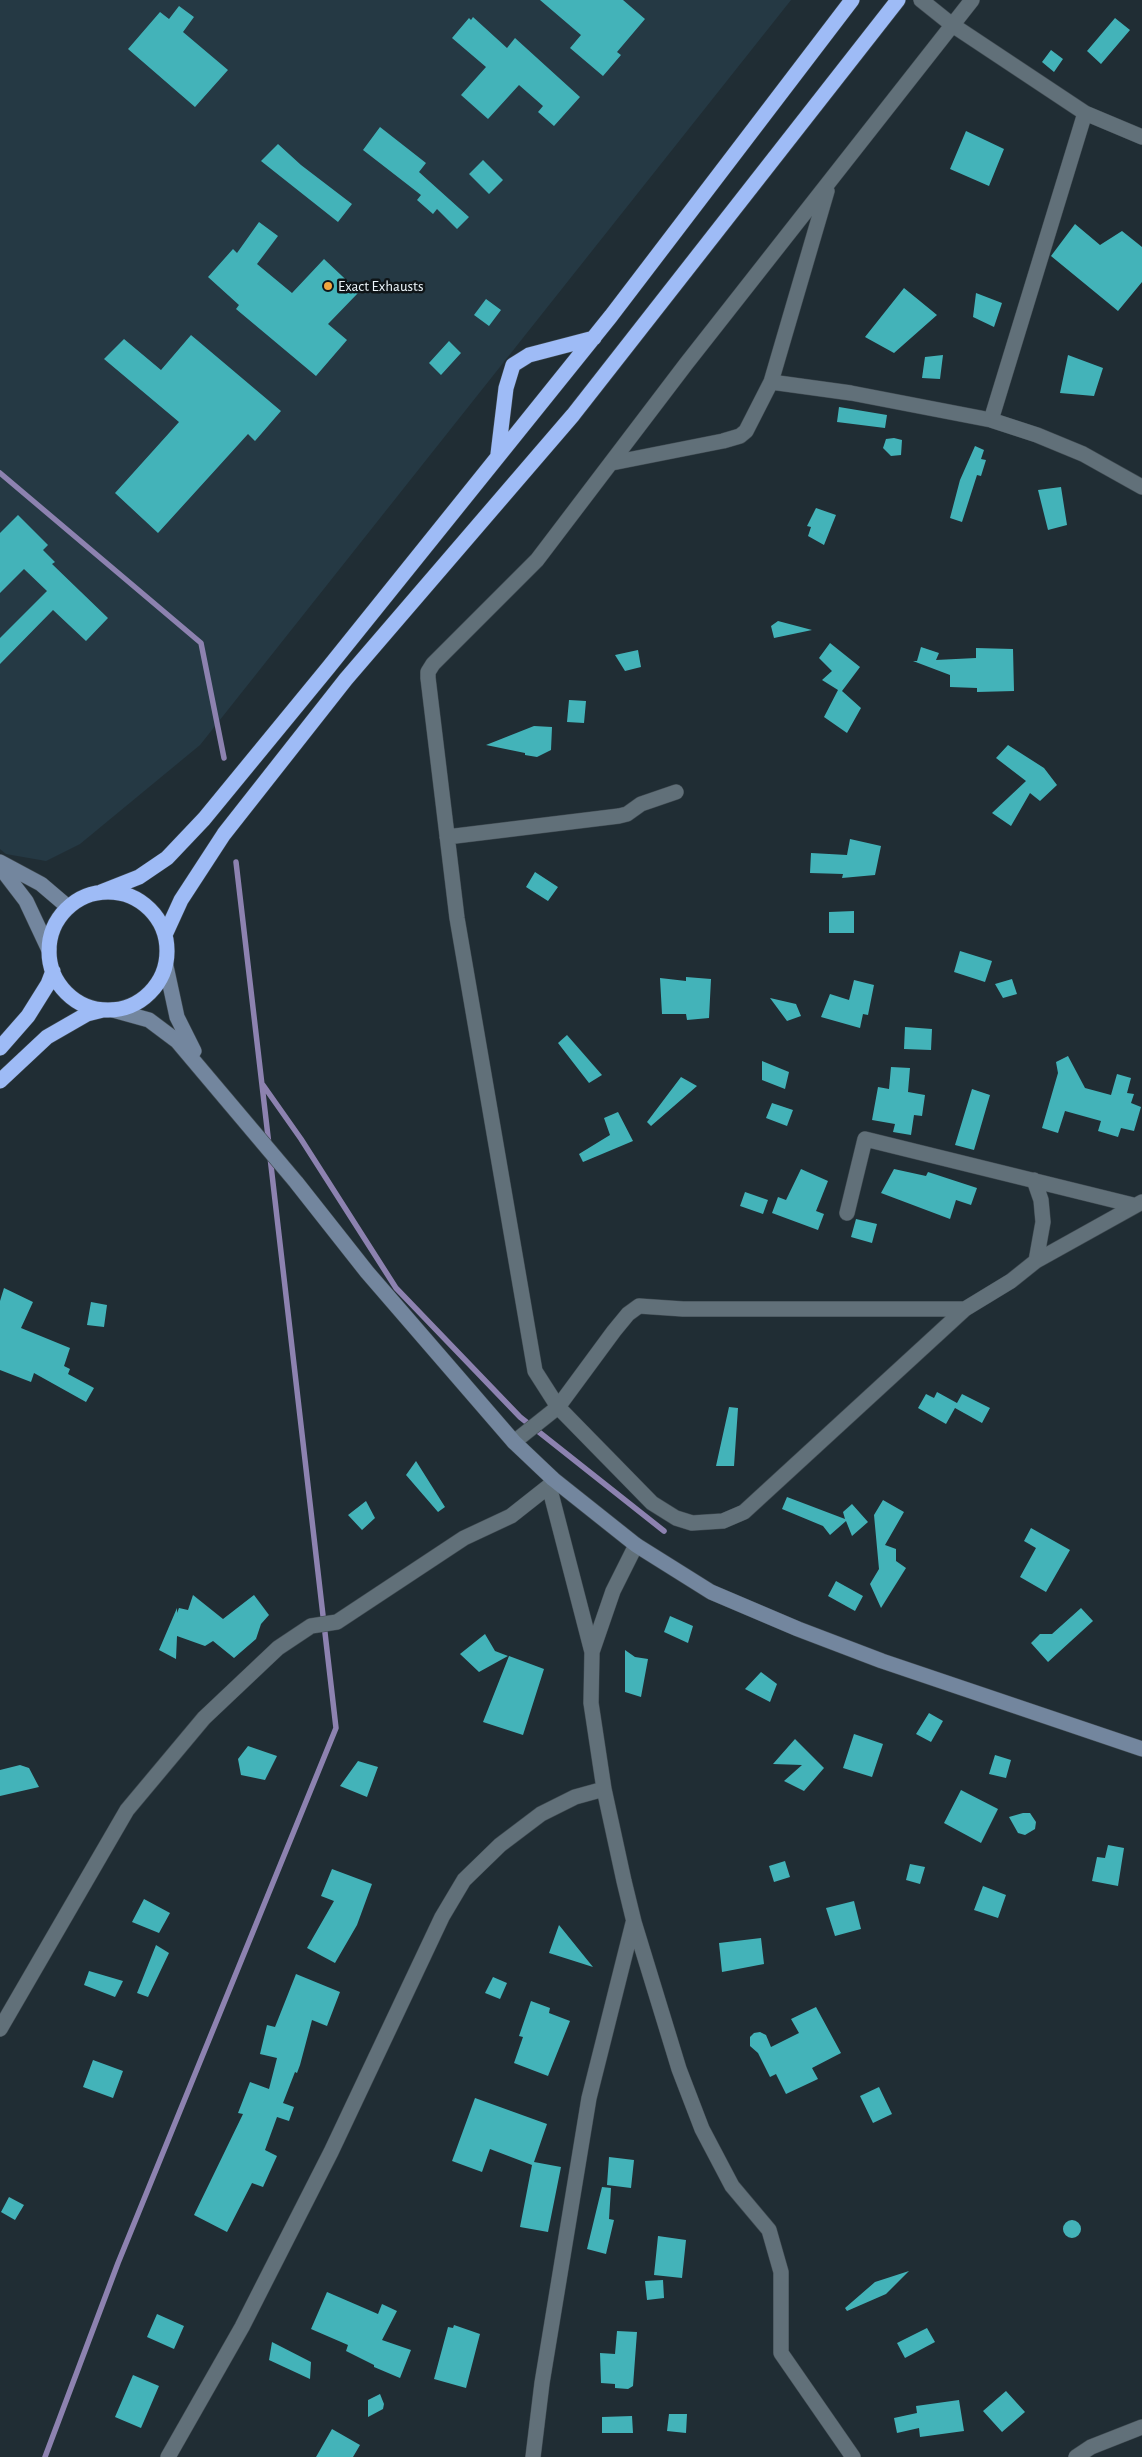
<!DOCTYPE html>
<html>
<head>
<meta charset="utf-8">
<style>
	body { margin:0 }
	canvas { display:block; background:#202d34 }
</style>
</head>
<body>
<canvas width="1142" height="2457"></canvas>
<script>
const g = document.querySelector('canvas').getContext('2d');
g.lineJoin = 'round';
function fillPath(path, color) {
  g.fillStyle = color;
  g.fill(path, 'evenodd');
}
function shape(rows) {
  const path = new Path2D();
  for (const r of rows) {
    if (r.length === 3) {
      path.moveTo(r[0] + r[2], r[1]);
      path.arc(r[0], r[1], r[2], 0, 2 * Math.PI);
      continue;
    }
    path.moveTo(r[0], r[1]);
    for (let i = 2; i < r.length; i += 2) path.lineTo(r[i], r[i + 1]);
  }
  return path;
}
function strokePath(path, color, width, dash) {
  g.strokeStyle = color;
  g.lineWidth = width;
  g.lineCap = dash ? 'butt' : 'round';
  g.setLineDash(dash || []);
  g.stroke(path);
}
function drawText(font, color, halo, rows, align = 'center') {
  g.font = font + ' "Alegreya Sans",sans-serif';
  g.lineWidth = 5;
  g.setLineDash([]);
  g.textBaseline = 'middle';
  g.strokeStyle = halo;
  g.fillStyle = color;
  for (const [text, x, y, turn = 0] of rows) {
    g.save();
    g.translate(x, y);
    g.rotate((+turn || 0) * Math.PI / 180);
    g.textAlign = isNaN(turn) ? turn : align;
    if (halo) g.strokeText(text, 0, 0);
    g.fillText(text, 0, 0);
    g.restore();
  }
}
fillPath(shape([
	[0,0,791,0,200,745,80,844,46,861,6,854,0,849]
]), '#253944');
strokePath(shape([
	[0,473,201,643,224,758],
	[236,862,269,1145],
	[263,1085,301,1139,396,1288,520,1417,664,1531],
	[45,2457,118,2263,336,1728,270,1157]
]), '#8d82b0', 5.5);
fillPath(shape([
	[540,0,623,0,645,19,617,52,621,55,603,76,570,48,581,35],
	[179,6,194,17,183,32,228,70,195,107,128,49,160,12,169,19],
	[473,17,507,48,515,38,580,97,554,126,538,112,543,106,519,85,488,119,461,95,486,67,452,38,469,18,471,20],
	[1115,18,1130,30,1101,64,1087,51],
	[1051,50,1063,59,1054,72,1042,62],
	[380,127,426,163,419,172,469,217,457,229,437,209,433,214,417,200,421,195,363,150],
	[966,131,1004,149,989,186,950,169],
	[278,144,301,165,352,204,338,222,261,161],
	[483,160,503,180,489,194,469,174],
	[259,222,278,236,257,264,292,293,324,259,359,292,328,324,347,340,316,376,236,309,239,305,208,277,233,249,237,253],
	[1075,224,1100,245,1122,231,1142,247,1142,282,1118,311,1051,256],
	[904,288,937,315,894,353,865,337],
	[976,293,1002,303,994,327,973,317],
	[486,299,501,310,489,326,474,315],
	[191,335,281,411,255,441,248,434,158,533,115,493,179,422,104,359,124,339,161,370],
	[449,341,461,353,441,375,429,363],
	[943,355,940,379,922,378,925,357],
	[1068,355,1103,368,1094,396,1060,393],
	[839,407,887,415,885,428,837,422],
	[894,438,902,440,901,455,891,456,883,448,886,439],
	[975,446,984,450,981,459,986,460,981,476,977,475,962,522,950,518,960,480],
	[1061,487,1067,525,1048,530,1038,490],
	[816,508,836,515,824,545,808,536,811,527,807,526],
	[18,515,48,545,43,550,55,562,52,564,108,618,86,641,53,610,0,664,0,638,47,591,24,569,0,593,0,533],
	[778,621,812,630,774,638,771,626],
	[830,643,860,667,842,691,861,708,847,733,824,717,838,690,822,680,832,671,819,658],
	[921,647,939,653,936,660,976,658,976,648,1013,649,1014,691,977,692,977,688,950,687,950,675,913,661,917,661],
	[638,650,641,667,625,671,615,655],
	[569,700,586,701,584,723,567,722],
	[534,726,552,727,551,750,537,757,525,755,525,753,486,745],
	[1008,745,1044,768,1057,785,1040,801,1030,793,1011,826,992,813,1026,781,996,758],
	[850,839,881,846,875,875,842,878,843,874,810,873,811,853,847,855],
	[535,872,558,887,548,901,526,887],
	[854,911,854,933,829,933,829,912],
	[960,951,992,961,985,982,954,972],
	[686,977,711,979,709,1018,687,1020,686,1014,662,1014,660,978,686,981],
	[1012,979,1017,994,1003,998,995,984],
	[854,980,874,985,868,1015,863,1014,860,1028,821,1017,830,994,849,1000],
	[770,998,796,1004,801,1016,787,1021],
	[905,1027,932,1029,931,1050,904,1049],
	[567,1035,602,1075,589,1083,558,1043],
	[1068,1056,1085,1088,1111,1095,1117,1074,1131,1078,1127,1093,1134,1094,1131,1103,1141,1107,1134,1131,1121,1128,1118,1137,1098,1131,1101,1121,1065,1111,1058,1133,1042,1128,1058,1073,1056,1062],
	[762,1061,789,1072,785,1089,762,1080],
	[891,1067,910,1068,908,1092,925,1095,922,1116,914,1115,911,1135,893,1132,895,1124,872,1120,878,1087,889,1089],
	[681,1077,697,1086,651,1126,647,1122],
	[972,1089,990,1095,974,1150,955,1145],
	[772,1103,793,1110,787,1126,766,1118],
	[618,1112,633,1141,583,1162,579,1154,610,1135,604,1118],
	[801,1169,828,1181,816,1211,824,1214,818,1230,772,1213,778,1197,786,1200],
	[894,1169,926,1176,928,1172,977,1188,971,1205,956,1200,950,1219,881,1193],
	[745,1192,768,1200,763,1214,740,1206],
	[856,1219,877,1224,872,1243,851,1237],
	[4,1288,33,1302,21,1328,70,1348,64,1366,70,1369,68,1374,94,1388,86,1402,34,1373,31,1382,0,1370,0,1301],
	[91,1302,107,1305,104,1327,87,1325],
	[937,1392,957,1403,962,1394,990,1408,982,1423,955,1408,946,1424,918,1408,926,1394,934,1398],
	[729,1407,738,1408,734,1466,716,1466],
	[416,1461,445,1507,438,1512,406,1475],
	[787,1497,845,1519,843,1512,852,1504,868,1522,852,1536,846,1521,830,1535,823,1526,782,1509],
	[883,1500,904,1512,885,1545,896,1549,896,1561,906,1568,881,1608,870,1584,879,1569,874,1515],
	[366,1501,375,1518,362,1530,348,1515],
	[1031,1528,1070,1550,1046,1592,1020,1577,1036,1548,1024,1541],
	[836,1581,863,1596,855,1611,828,1596],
	[193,1595,223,1619,254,1595,269,1615,261,1624,256,1639,234,1658,213,1641,205,1646,177,1636,176,1659,159,1650,177,1608,177,1613,179,1608,188,1610],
	[1081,1608,1093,1621,1048,1662,1031,1643,1040,1634,1052,1634],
	[670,1616,693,1626,688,1643,664,1632],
	[485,1634,495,1651,508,1656,479,1672,460,1654],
	[625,1650,635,1657,648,1659,641,1697,625,1692],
	[509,1656,544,1669,523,1735,483,1722],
	[761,1672,777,1684,770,1702,745,1689],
	[929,1713,943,1721,931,1742,916,1734],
	[854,1734,883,1744,872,1777,843,1768],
	[795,1739,824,1768,804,1791,784,1781,802,1765,773,1764],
	[248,1746,277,1756,265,1780,241,1775,238,1759],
	[995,1755,1011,1760,1006,1778,989,1774],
	[358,1761,378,1767,367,1797,340,1786],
	[20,1765,29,1768,39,1787,0,1796,0,1770],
	[961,1790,998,1809,981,1843,944,1823],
	[1023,1813,1030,1813,1036,1822,1035,1829,1025,1835,1018,1833,1009,1817],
	[1108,1845,1124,1848,1118,1886,1092,1881,1097,1857,1105,1858],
	[785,1861,790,1877,774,1882,769,1866],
	[910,1864,925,1867,920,1884,906,1880],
	[332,1869,372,1884,357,1925,335,1963,307,1948,334,1901,321,1896],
	[983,1886,1006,1895,998,1918,974,1910],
	[144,1899,170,1913,159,1933,132,1922],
	[854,1901,861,1929,835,1936,826,1908],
	[559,1925,593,1967,549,1953],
	[761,1938,764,1964,722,1972,719,1943],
	[156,1945,169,1953,148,1997,137,1993],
	[89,1971,123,1981,115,1997,84,1985],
	[296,1974,340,1992,327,2026,312,2020,300,2065,297,2073,295,2072,283,2103,294,2107,289,2121,277,2117,265,2150,277,2156,263,2187,252,2183,227,2232,194,2215,243,2114,238,2113,250,2082,269,2089,277,2058,260,2054,267,2025,275,2027],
	[493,1977,507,1983,500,1999,485,1993],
	[531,2001,550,2008,549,2013,570,2021,548,2076,514,2063,523,2037,519,2036],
	[816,2007,841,2053,812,2068,818,2079,786,2094,776,2074,770,2077,758,2053,750,2046,750,2037,754,2033,760,2032,766,2035,771,2047,799,2033,791,2019],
	[93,2060,123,2071,113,2098,83,2087],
	[879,2087,892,2114,873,2123,860,2096],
	[475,2098,547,2124,534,2162,561,2167,548,2232,520,2227,532,2165,490,2149,482,2172,452,2161],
	[609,2157,634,2160,631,2188,607,2185],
	[602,2187,611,2188,609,2219,614,2220,606,2254,587,2249],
	[9,2197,24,2205,15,2220,1,2212],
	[1072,2229,9],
	[658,2236,686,2240,682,2278,654,2275],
	[909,2271,886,2294,847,2311,845,2308,875,2282],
	[663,2280,664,2298,647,2300,645,2281],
	[327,2292,378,2314,382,2304,397,2311,382,2340,411,2350,400,2378,374,2367,374,2365,346,2351,348,2345,311,2329],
	[157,2314,184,2326,174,2349,147,2337],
	[454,2325,480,2334,466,2388,434,2379,448,2327,453,2328],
	[927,2328,935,2342,905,2358,897,2343],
	[617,2331,637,2332,633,2386,628,2389,615,2388,615,2384,601,2383,600,2353,615,2354],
	[272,2342,311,2362,310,2379,269,2360],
	[133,2375,159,2386,141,2428,115,2417],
	[1006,2391,1025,2412,1002,2432,983,2411],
	[380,2394,384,2404,383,2409,368,2417,368,2400],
	[959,2400,964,2431,920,2437,919,2428,897,2433,894,2418,917,2413,916,2406],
	[669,2414,687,2414,686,2433,667,2431],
	[632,2416,633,2433,602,2433,602,2417],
	[332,2429,360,2445,353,2457,316,2457]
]), '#43b3b9');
const street = shape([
	[921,0,951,24,1085,113,1142,137],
	[771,382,851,393,991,420,1037,435,1083,454,1142,487],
	[991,420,1085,113],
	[612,463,723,441,740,436,746,431,771,382,827,191],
	[447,837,619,816,627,814,641,804,676,792],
	[1034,1180,1041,1200,1043,1222,1036,1261],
	[847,1213,865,1139,1133,1205],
	[965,1309,683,1309,639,1306,628,1314,614,1331,558,1407,535,1371,457,918,428,678,428,672,433,664,537,560,686,364,972,0],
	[514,1442,558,1407,652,1503,676,1518,692,1523,723,1521,744,1512,965,1309,1011,1281,1036,1261,1142,1202],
	[549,1486,592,1652],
	[636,1545,613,1591,592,1652,591,1703,604,1789,624,1881,634,1922,679,2069,702,2129,732,2186,769,2230,781,2272,781,2353,853,2457],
	[0,2029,127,1810,204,1718,278,1648,311,1626,337,1622,464,1538,511,1516,549,1486,553,1479],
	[168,2457,242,2327,331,2152,442,1917,464,1880,500,1845,541,1814,575,1797,604,1789],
	[533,2457,542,2383,589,2098,633,1923],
	[1076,2457,1091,2447,1142,2427]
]);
const secondary = shape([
	[0,862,41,884,68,907],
	[0,867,26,901,49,950],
	[166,966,177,1017,194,1051],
	[113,1010,149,1020,177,1041,296,1182,367,1272,514,1442,553,1479,636,1545,711,1592,798,1629,882,1661,1142,1749]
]);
const highway = shape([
	[498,454,506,388,513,365,529,355,594,338],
	[101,892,139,877,167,858,204,819,328,668,611,316,852,0],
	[108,951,59],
	[165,935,181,900,224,834,346,679,573,415,898,0],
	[0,1048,28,1016,48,984,53,971],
	[0,1081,47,1037,87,1014,103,1010]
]);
strokePath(street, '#404b52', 16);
strokePath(secondary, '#404b52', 16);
strokePath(highway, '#404b52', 16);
strokePath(street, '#617079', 15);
strokePath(secondary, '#73869e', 15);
strokePath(highway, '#9ebbf6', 15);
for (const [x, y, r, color] of [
	[328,286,5,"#f1a63f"]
]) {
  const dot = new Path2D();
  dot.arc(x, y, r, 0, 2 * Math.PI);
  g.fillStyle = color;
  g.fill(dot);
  strokePath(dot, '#0f1518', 2);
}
drawText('15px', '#edf6fb', '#0f1518', [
	["Exact Exhausts",338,286]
], 'left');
</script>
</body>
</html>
